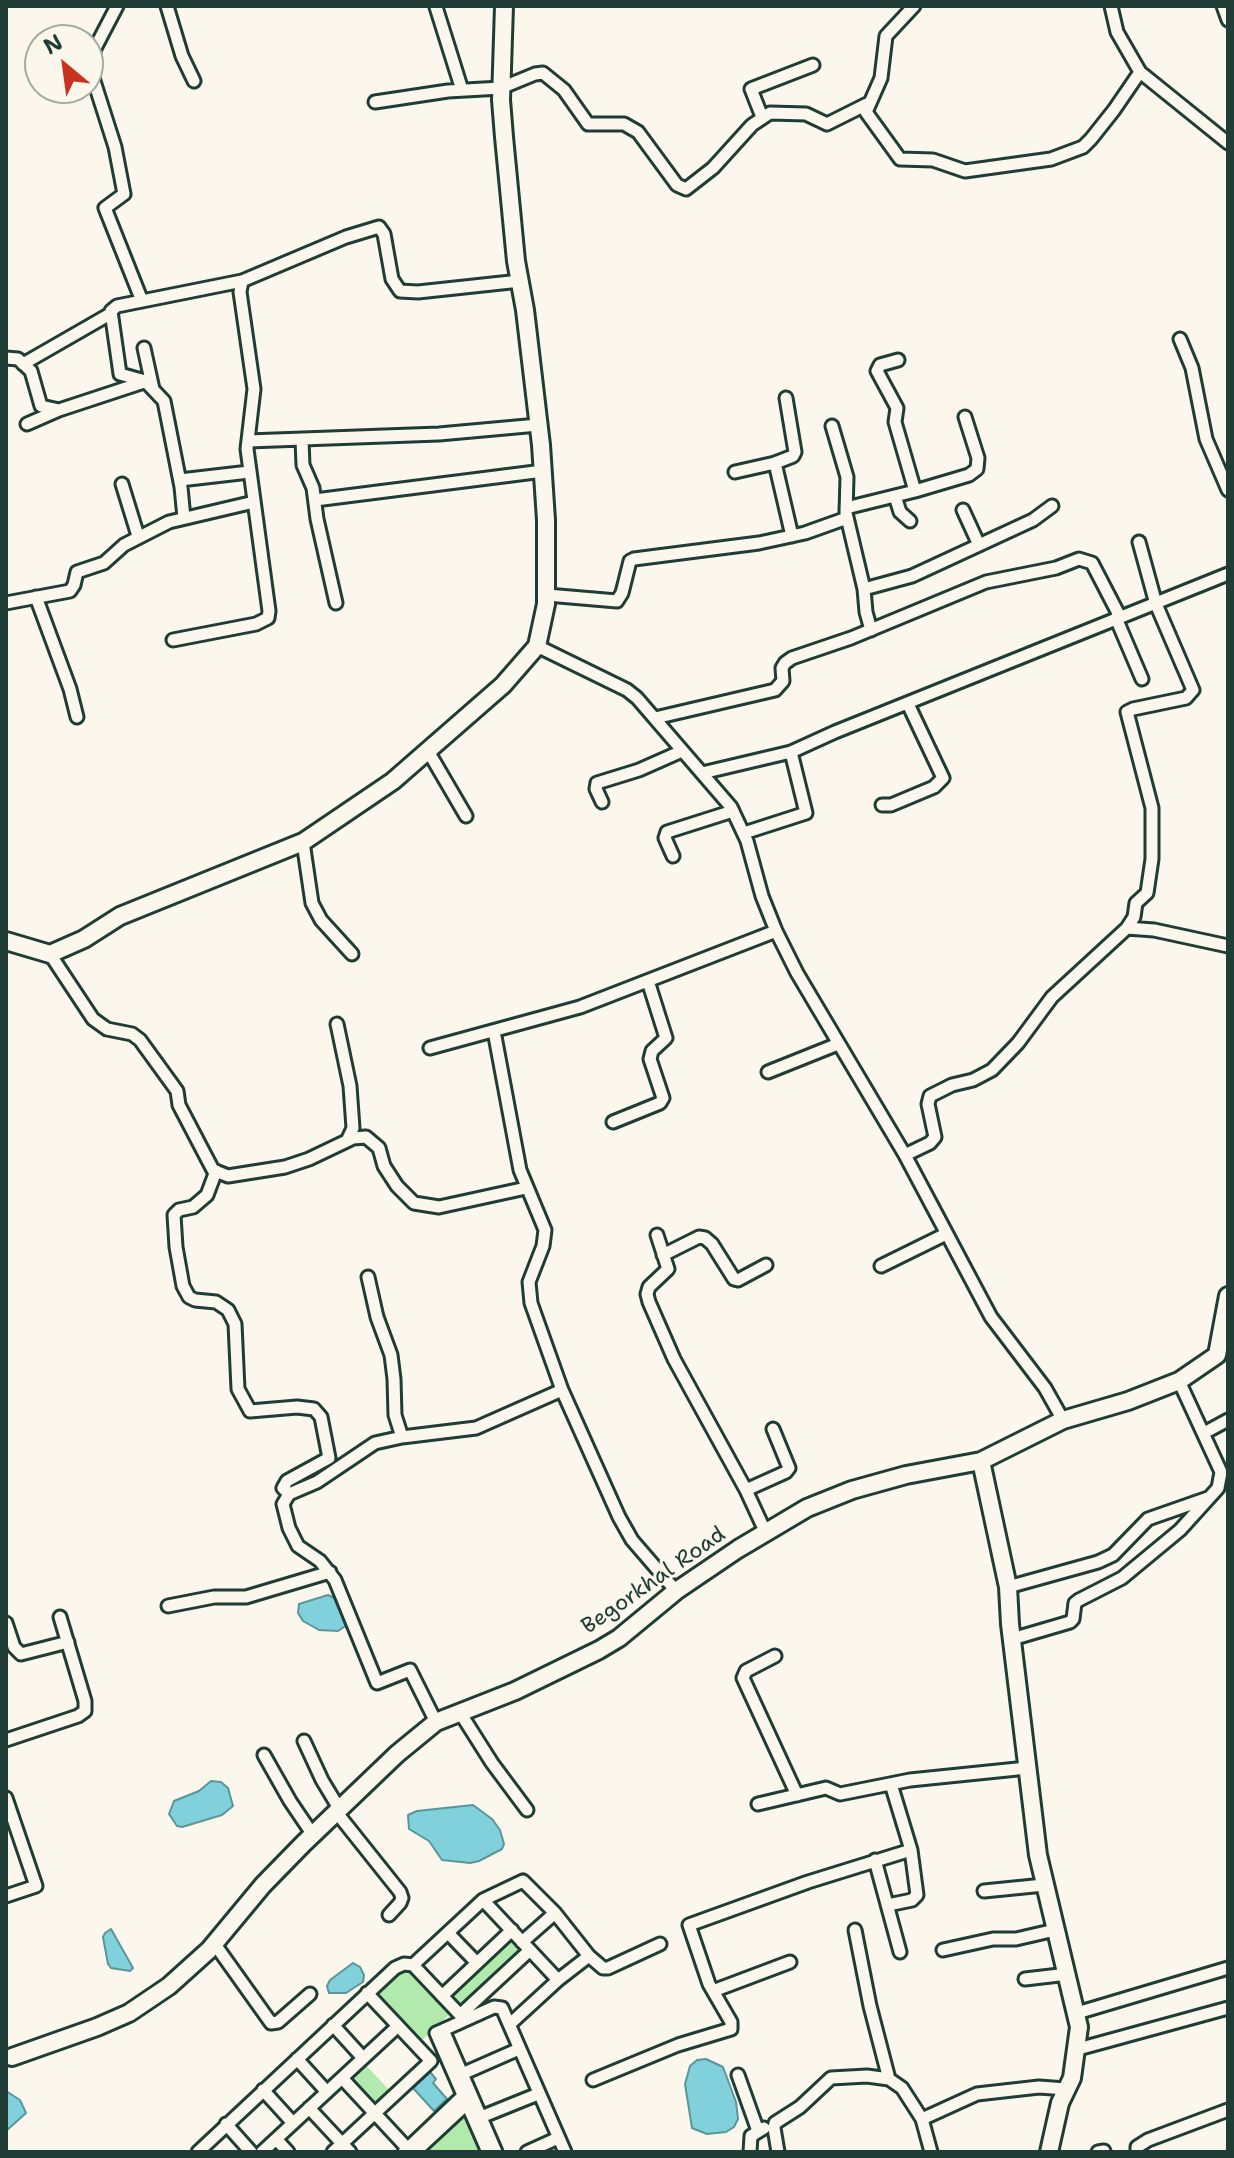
<!DOCTYPE html>
<html>
<head>
<meta charset="utf-8">
<style>
	body { margin:0 }
	#map { position:relative; width:1234px; height:2158px; overflow:hidden; background:#fbf7ec; font-family:"Shantell Sans",sans-serif }
	canvas { display:block }
	.frame { position:absolute; inset:0; border:8px solid #1f3d34; pointer-events:none }
	.north { position:absolute; left:24px; top:24px; width:80px; height:80px; box-sizing:border-box; background:#fbf7ec; border:2px solid #a3ada2; border-radius:50%; rotate:331deg; font-size:22px; font-weight:700; line-height:32px; text-align:center; color:#1f3d34 }
	.north::after { content:''; display:block; margin:auto; width:28px; height:36px; background:#c8321e; clip-path:polygon(50% 0,100% 100%,50% 72%,0 100%) }
</style>
</head>
<body>
<div id="map">
<canvas width="1234" height="2158"></canvas>
<div class="frame"></div>
<div class="north">N</div>
</div>
<script>
const g = document.querySelector('canvas').getContext('2d');
g.lineJoin = 'round';
function fillPath(path, color) {
  g.fillStyle = color;
  g.fill(path, 'evenodd');
}
function shape(rows) {
  const path = new Path2D();
  for (const r of rows) {
    path.moveTo(r[0], r[1]);
    for (let i = 2; i < r.length; i += 2) path.lineTo(r[i], r[i + 1]);
  }
  return path;
}
function strokePath(path, color, width, dash) {
  g.strokeStyle = color;
  g.lineWidth = width;
  g.lineCap = dash ? 'butt' : 'round';
  g.setLineDash(dash || []);
  g.stroke(path);
}
function drawText(font, color, halo, rows, align = 'center') {
  g.font = font + ' "Shantell Sans",sans-serif';
  g.lineWidth = 6;
  g.setLineDash([]);
  g.textBaseline = 'middle';
  g.strokeStyle = halo;
  g.fillStyle = color;
  for (const [text, x, y, turn = 0] of rows) {
    g.save();
    g.translate(x, y);
    g.rotate((+turn || 0) * Math.PI / 180);
    g.textAlign = isNaN(turn) ? turn : align;
    if (halo) g.strokeText(text, 0, 0);
    g.fillText(text, 0, 0);
    g.restore();
  }
}
fillPath(shape([
	[512,1933,527,1949,460,2012,445,1996],
	[404,1966,450,2014,419,2043,374,1994],
	[362,2061,392,2093,374,2110,344,2078],
	[466,2109,484,2152,420,2152]
]), '#b2e9ac');
const water = shape([
	[328,1595,337,1599,350,1623,338,1631,319,1630,303,1621,298,1613,299,1604,328,1595],
	[211,1781,221,1782,228,1788,233,1806,222,1815,182,1827,177,1826,169,1814,174,1801,199,1791,211,1781],
	[473,1805,492,1819,500,1830,504,1844,502,1849,479,1861,470,1863,442,1860,429,1841,409,1829,408,1815,417,1811,473,1805],
	[111,1929,133,1968,130,1971,111,1968,108,1964,103,1937,105,1933,111,1929],
	[353,1963,360,1967,364,1975,363,1982,346,1993,329,1993,327,1986,330,1980,353,1963],
	[706,2059,723,2067,736,2102,738,2119,734,2127,726,2132,707,2134,692,2128,685,2084,690,2066,697,2060,706,2059],
	[430,2072,436,2079,433,2083,447,2099,434,2111,413,2088,430,2072],
	[6,2091,20,2100,26,2113,6,2131,6,2091]
]);
fillPath(water, '#81d1dd');
strokePath(water, '#5a9699', 2);
const street = shape([
	[117,6,94,50,93,78,115,147,124,194,105,208,142,301],
	[167,6,182,56,194,81],
	[914,6,886,36,881,78,866,112,900,159,933,160,965,171,1051,159,1083,147,1091,139,1114,110,1140,72,1117,32,1111,6],
	[1223,6,1228,20],
	[436,7,462,90],
	[1140,72,1228,143],
	[375,102,448,91,501,88,535,74,543,73,564,90,588,124,624,124,638,132,677,185,686,189,713,168,752,125,770,113,806,114,827,124,867,104],
	[762,117,751,89,813,65],
	[1180,339,1192,368,1206,439,1228,490],
	[144,348,153,389],
	[6,358,18,359,31,371,41,406,59,410,144,382],
	[898,360,880,365,877,371,897,408,895,422,915,491],
	[23,364,110,314],
	[786,398,795,452,793,456,775,463,792,536],
	[27,424,59,410],
	[832,426,847,477,846,513,864,589,866,612,871,630],
	[302,440,303,465,313,488,317,519,336,603],
	[248,441,439,434,538,425],
	[735,472,775,463],
	[180,480,249,472],
	[122,484,138,536],
	[895,496,900,512,910,521],
	[315,500,543,471],
	[846,508,915,491,969,475,977,469,978,458,965,417],
	[963,510,979,545],
	[184,518,181,487,164,401,145,381,120,374,111,311,117,306,242,281],
	[864,589,912,576,1033,520,1052,506],
	[547,595,617,601,622,593,630,561,634,559,759,543,805,533,847,518],
	[36,597,70,689,77,717],
	[6,603,70,591,74,585,77,572,104,563,124,545,169,522,254,502],
	[1116,618,1142,679],
	[173,640,256,624,268,618,269,611,247,449,254,389,240,292,242,281,346,237,379,227,384,234,392,279,400,291,418,292,520,281],
	[537,646,627,690,637,698,731,807,747,841,762,896,776,931,797,973,905,1155,991,1317,1045,1388,1063,1420],
	[655,718,775,690,783,681,782,668,785,663,792,658,851,638,986,582,1056,568,1079,559,1092,563,1120,617],
	[428,751,466,816],
	[702,773,791,752,835,732,1228,574],
	[602,802,596,789,597,783,639,770,682,751],
	[882,805,891,805,934,787,943,778,908,704],
	[744,833,806,813,791,752],
	[303,842,312,903,321,920,352,954],
	[673,856,665,838,667,832,733,811],
	[1127,928,1154,930,1228,946],
	[50,954,93,1019,107,1029,132,1034,140,1040,177,1091,179,1105,213,1170,228,1176,285,1167,309,1159,353,1138,366,1137,379,1148,384,1166,397,1186,414,1203,439,1207,526,1188],
	[337,1024,350,1086,353,1128,347,1141],
	[494,1031,520,1170,545,1230,543,1246,529,1282,531,1303,562,1390,619,1517,632,1540,676,1591],
	[430,1048,580,1007,776,931],
	[768,1072,838,1044],
	[613,1122,660,1103,663,1098,650,1059,652,1051,666,1038,648,981],
	[905,1155,930,1143,935,1137,928,1104,930,1096,952,1085,973,1080,992,1070,1018,1043,1052,997,1127,928,1134,917,1136,903,1147,893,1152,859,1152,808,1127,712,1133,709,1186,698,1193,690,1156,604,1139,542],
	[216,1171,207,1195,193,1207,179,1210,174,1215,176,1247,183,1286,189,1297,195,1300,216,1302,228,1310,235,1324,238,1389,250,1411,297,1407,314,1409,321,1417,329,1458,287,1481,283,1488,289,1494],
	[657,1235,668,1269,649,1287,647,1294,649,1302,674,1359,746,1490],
	[663,1255,699,1237,705,1238,712,1244,734,1279,738,1280,766,1265],
	[881,1266,946,1234],
	[368,1277,377,1317,391,1355,394,1379,395,1415,402,1437],
	[1204,1433,1228,1420],
	[765,1531,746,1490,786,1472,789,1468,773,1429],
	[1008,1587,1098,1562,1113,1555,1148,1519,1208,1498],
	[168,1606,214,1597,246,1597,330,1572],
	[6,1623,14,1647,21,1654,68,1642],
	[1012,1639,1070,1622,1073,1619,1075,1603,1079,1600,1122,1578,1180,1530,1218,1488,1221,1472,1179,1381],
	[775,1656,746,1671,743,1678,797,1795],
	[461,1714,492,1763,527,1810],
	[436,1722,410,1670,377,1683,335,1580,320,1561,298,1546,289,1528,283,1504,289,1494,317,1482,375,1443,402,1437,476,1428,562,1390],
	[6,1740,78,1716,85,1711,85,1701,60,1617],
	[304,1741,322,1780,340,1810],
	[264,1755,290,1801,313,1835],
	[6,1798,36,1886,6,1896],
	[758,1804,826,1788,840,1794,910,1780,1027,1768],
	[337,1813,400,1892,402,1898,400,1903,389,1915],
	[875,1860,900,1952],
	[984,1891,1044,1885],
	[483,1900,558,1980],
	[888,1905,912,1900,917,1895,911,1850],
	[855,1930,870,2006,889,2079],
	[448,1933,477,1963],
	[522,1942,555,1913],
	[214,1943,271,2023,278,2022,310,1994],
	[943,1950,993,1939,1016,1939,1055,1930],
	[589,1956,603,1968,608,1968,660,1944],
	[1025,1979,1068,1974],
	[713,1991,790,1962],
	[442,1996,512,1930],
	[1077,2013,1228,1968],
	[460,2015,530,1950],
	[465,2020,413,1965,483,1900,523,1881,555,1913,589,1956,558,1980,510,2024],
	[333,2025,363,2058],
	[443,2030,494,2007,502,2008,565,2152],
	[1078,2049,1228,2008],
	[297,2059,327,2092],
	[462,2074,519,2049],
	[738,2075,758,2131],
	[342,2078,407,2148],
	[593,2080,678,2045,731,2029,731,2022,709,1984,689,1925,808,1882,911,1850,891,1784],
	[263,2090,293,2123],
	[309,2108,350,2152],
	[481,2117,538,2094],
	[922,2119,977,2094,1039,2087,1066,2089],
	[226,2124,251,2152],
	[276,2139,288,2152],
	[198,2152,395,1968,404,1964,413,1965],
	[262,2152,398,2026],
	[333,2152,431,2061,367,1993],
	[404,2152,467,2092],
	[415,2152,470,2101],
	[488,2152,436,2033,443,2030,496,2152],
	[527,2152,558,2138],
	[750,2152,751,2136,764,2128],
	[778,2152,774,2128,775,2123,800,2107,831,2078,867,2076,889,2079,902,2088,922,2119,931,2152],
	[1098,2152,1104,2151],
	[1137,2152,1137,2147,1148,2140,1228,2110]
]);
const secondary = shape([
	[6,941,50,954,84,939,120,916,303,842,393,781,503,685,537,646,546,604,546,520,541,445,525,310,516,261,504,137,501,100,504,6],
	[981,1461,1008,1587,1010,1624,1038,1855,1079,2027,1072,2078,1060,2103,1049,2152],
	[12,2057,97,2027,129,2013,169,1986,209,1950,263,1885,303,1844,397,1754,436,1722,515,1691,599,1650,619,1638,676,1591,738,1549,807,1508,852,1490,906,1475,981,1461,1063,1420,1128,1401,1179,1381,1217,1355,1228,1296]
]);
strokePath(street, '#1f3d34', 17);
strokePath(secondary, '#1f3d34', 22);
strokePath(street, '#fbf7ec', 11);
strokePath(secondary, '#fbf7ec', 16);
drawText('22px', '#1f3d34', '#fbf7ec', [
	["Begorkhal Road",654,1581,-35]
]);
</script>
</body>
</html>
